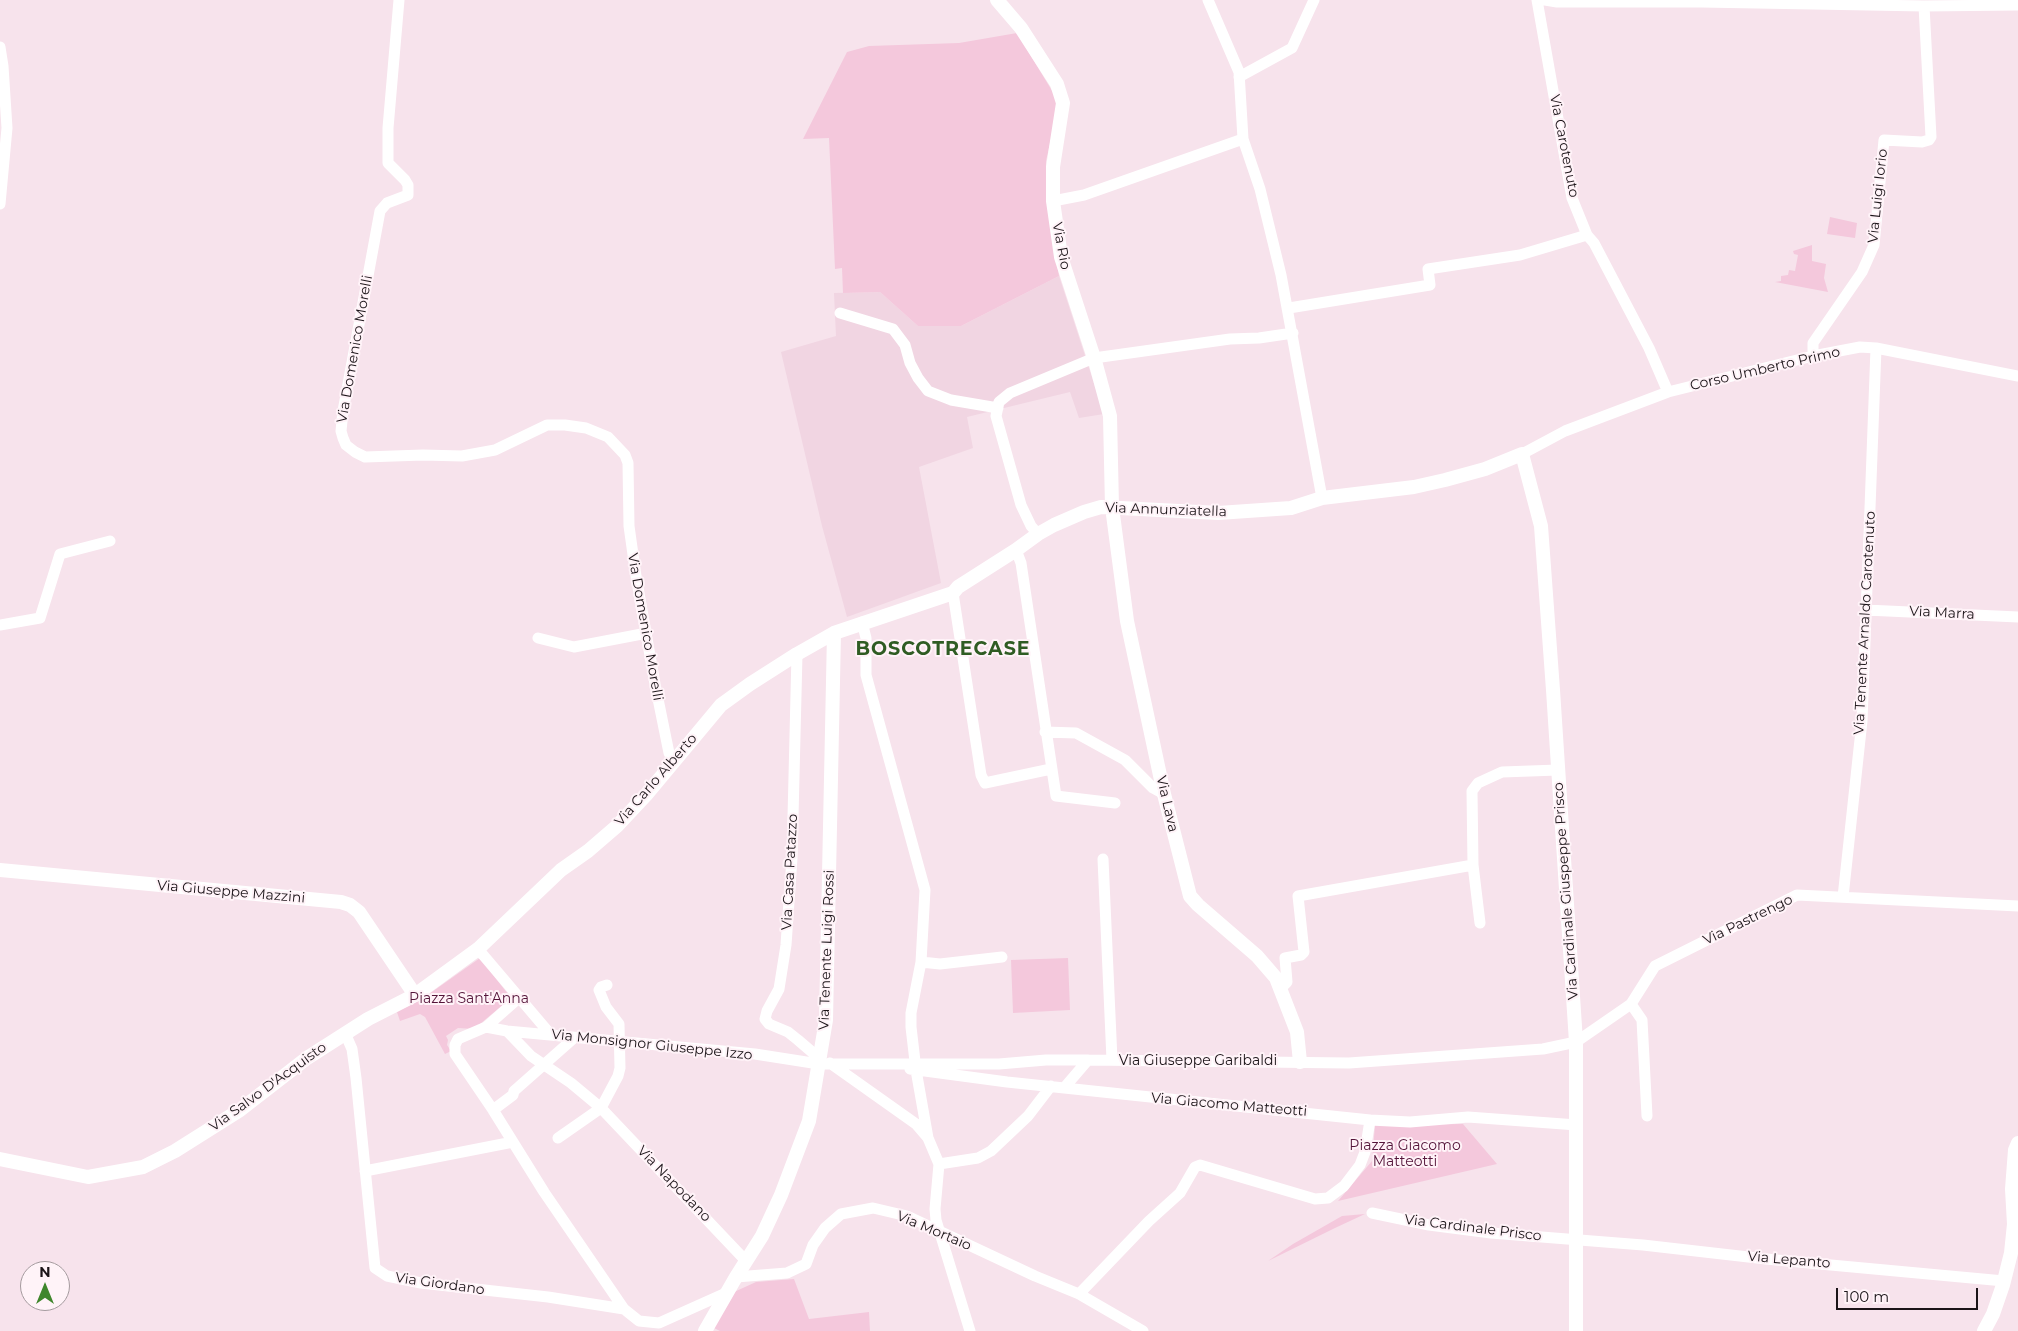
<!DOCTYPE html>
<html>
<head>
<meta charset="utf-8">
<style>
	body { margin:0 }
	#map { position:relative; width:2018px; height:1331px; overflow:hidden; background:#f7e3ec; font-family:Montserrat,sans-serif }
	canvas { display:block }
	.north { position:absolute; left:20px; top:1261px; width:50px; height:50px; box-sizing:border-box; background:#fff3f8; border:1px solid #a49a9e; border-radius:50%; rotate:0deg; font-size:14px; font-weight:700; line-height:20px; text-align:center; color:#1b1418 }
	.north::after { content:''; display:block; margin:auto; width:18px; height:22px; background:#3f862c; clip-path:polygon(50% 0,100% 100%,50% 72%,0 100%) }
	.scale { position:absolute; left:1836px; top:1288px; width:142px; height:22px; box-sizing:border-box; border:2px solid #1b1418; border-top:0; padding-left:6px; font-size:15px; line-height:18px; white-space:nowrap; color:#1b1418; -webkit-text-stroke:4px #fff3f8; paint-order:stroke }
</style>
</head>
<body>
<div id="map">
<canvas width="2018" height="1331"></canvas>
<div class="north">N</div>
<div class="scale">100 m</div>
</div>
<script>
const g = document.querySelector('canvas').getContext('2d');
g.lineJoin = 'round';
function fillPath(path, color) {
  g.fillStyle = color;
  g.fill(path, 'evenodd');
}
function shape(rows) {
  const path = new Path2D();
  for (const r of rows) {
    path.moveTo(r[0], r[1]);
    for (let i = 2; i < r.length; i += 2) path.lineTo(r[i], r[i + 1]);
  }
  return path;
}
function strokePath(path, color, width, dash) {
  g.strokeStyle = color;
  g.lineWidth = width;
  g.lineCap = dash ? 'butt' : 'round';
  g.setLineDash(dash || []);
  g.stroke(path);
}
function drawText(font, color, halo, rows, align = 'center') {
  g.font = font + ' Montserrat,sans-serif';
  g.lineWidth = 4;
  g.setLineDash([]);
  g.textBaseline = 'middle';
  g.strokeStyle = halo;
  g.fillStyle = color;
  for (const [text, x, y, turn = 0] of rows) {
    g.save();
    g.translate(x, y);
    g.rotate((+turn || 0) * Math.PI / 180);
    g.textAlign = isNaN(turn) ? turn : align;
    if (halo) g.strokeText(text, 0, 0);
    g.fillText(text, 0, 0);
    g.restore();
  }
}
fillPath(shape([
	[1059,276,1104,414,1079,418,1070,392,967,417,973,448,919,467,941,583,847,617,822,526,781,352,836,336,834,293,880,292,918,326,961,326]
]), '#f1d5e2');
fillPath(shape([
	[1017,33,1057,99,1056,117,1046,161,1046,198,1059,276,961,326,918,326,880,292,843,293,842,268,835,269,829,138,803,139,847,52,869,46,959,43],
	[1830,217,1857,223,1855,238,1827,234],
	[1812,245,1812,261,1826,264,1824,278,1828,292,1775,282,1781,281,1781,276,1788,275,1789,270,1795,271,1798,255,1794,254,1793,251],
	[480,958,511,998,474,1029,458,1028,446,1036,448,1040,447,1045,451,1051,445,1054,425,1017,420,1014,400,1021,397,1012,422,999],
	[1068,958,1070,1010,1013,1013,1011,960],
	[1463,1124,1497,1164,1338,1201,1372,1161,1375,1125],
	[1365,1214,1335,1228,1268,1261,1293,1244,1342,1216],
	[794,1279,809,1319,869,1312,870,1331,720,1331,714,1328,734,1292,756,1282]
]), '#f4c8dc');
strokePath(shape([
	[399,0,388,128,388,163,405,180,408,185,408,195,387,203,380,211,343,411,341,431,343,438,346,445,355,452,365,457,423,455,462,456,495,450,547,425,565,425,586,428,608,437,625,455,628,463,629,526,636,576,655,684,669,753,674,760],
	[1208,0,1239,72,1243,139,1260,189,1281,275,1322,498],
	[1537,0,1572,198,1587,235,1594,243,1649,348,1668,392],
	[1545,0,1557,2,1701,2,1924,6,2018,5],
	[0,47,3,66,7,128,0,204],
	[1239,77,1292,48,1314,0],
	[1053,201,1084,195,1243,139],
	[1289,308,1430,285,1428,269,1520,255,1587,235],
	[840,313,893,329,905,345,910,363,918,378,928,391,951,400,998,408],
	[1813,356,1813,343,1862,272,1874,245,1884,140,1922,142,1929,140,1931,137,1924,6],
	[1522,454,1565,431,1668,392,1813,356,1860,347,1876,348,2018,376],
	[1038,534,1031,526,1021,505,996,416,999,402,1010,393,1094,358,1230,339,1259,338,1293,333],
	[1016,550,1021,563,1056,796,1115,803],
	[953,593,981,775,985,783,1051,769],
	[1866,610,2018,617],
	[862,622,866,638,866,675,925,890,921,962,911,1013,911,1027,916,1070,928,1138],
	[0,625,40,618,60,554,110,541],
	[538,638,574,647,647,633],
	[797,654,792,858,786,945,779,989,767,1011,765,1019,769,1024,788,1032,798,1040,819,1058],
	[1045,732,1076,733,1125,760,1153,788,1164,794],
	[1103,859,1112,1060],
	[1843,897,1862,721,1876,348],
	[1480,923,1473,865,1472,791,1478,783,1502,772,1558,770],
	[478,949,551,1035],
	[921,962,940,964,1002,957],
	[1280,989,1287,982,1285,958,1301,955,1304,952,1298,896,1473,865],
	[520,997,486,1027,458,1039,455,1045,455,1054,493,1110,544,1192,624,1309,639,1321,659,1323,726,1293],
	[1631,1004,1642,1020,1647,1116],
	[486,1027,507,1031,755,1054,819,1064,999,1064,1046,1060,1088,1060,1349,1063,1543,1049,1576,1042,1631,1004,1655,966,1797,895,2018,906],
	[507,1031,531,1056,571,1083,601,1108,746,1261],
	[345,1033,352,1049,356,1078,375,1268,387,1276,421,1283,548,1297,624,1309],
	[830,1063,916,1124,928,1138,939,1164,935,1209,936,1220,970,1331],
	[910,1069,1007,1082,1370,1120,1410,1122,1468,1117,1577,1125],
	[1064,1088,1088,1060],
	[493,1110,513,1095,514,1091,574,1038],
	[558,1138,601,1108,618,1076,620,1068,619,1024,606,1007,599,990,601,987,607,985],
	[939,1164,978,1158,991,1151,1028,1116,1051,1086],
	[365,1171,513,1142],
	[1372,1213,1429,1225,1491,1233,1643,1245,1766,1259,2004,1281],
	[736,1277,787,1273,806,1264,813,1245,825,1228,841,1214,873,1208,907,1216,1035,1276,1079,1294,1143,1331],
	[1079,1294,1149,1221,1180,1193,1195,1167,1200,1165,1315,1199,1328,1198,1344,1186,1360,1165,1365,1152,1370,1120]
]), '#fff', 11);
strokePath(shape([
	[997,0,1021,28,1057,84,1063,103,1053,167,1053,201,1061,257,1095,361,1110,416,1112,507,1127,621,1164,794,1190,896,1198,905,1257,956,1276,978,1297,1032,1300,1062],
	[0,870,341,902,350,905,359,912,415,995],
	[0,1159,88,1177,143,1167,175,1151,240,1110,307,1058,368,1019,415,995,478,949,561,870,588,851,617,826,646,795,721,705,750,684,797,654,834,633,953,593,958,587,1016,550,1038,534,1054,525,1084,512,1101,507,1218,513,1291,508,1322,498,1414,487,1445,480,1485,469,1522,454,1541,526,1553,690,1576,1042,1576,1331],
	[705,1331,736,1277,762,1236,781,1195,809,1121,826,1020,834,633],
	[1984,1331,1993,1314,2003,1285,2011,1253,2014,1224,2012,1189,2015,1150,2018,1143]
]), '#fff', 14);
drawText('14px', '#1b1418', '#fff3f8', [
	["Via Carotenuto",1564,146,79],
	["Via Luigi Iorio",1878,196,-84],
	["Via Rio",1061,246,79],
	["Via Domenico Morelli",355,349,-80],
	["Corso Umberto Primo",1765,369,-13],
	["Via Annunziatella",1166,510,2],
	["Via Marra",1942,613,3],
	["Via Tenente Arnaldo Carotenuto",1865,623,-87],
	["Via Domenico Morelli",645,627,80],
	["Via Carlo Alberto",656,780,-49],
	["Via Lava",1167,804,77],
	["Via Casa Patazzo",790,872,-87],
	["Via Cardinale Giuspeppe Prisco",1566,891,-94],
	["Via Giuseppe Mazzini",231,892,5],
	["Via Pastrengo",1748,920,-26],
	["Via Tenente Luigi Rossi",827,950,-88],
	["Via Monsignor Giuseppe Izzo",652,1045,6],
	["Via Giuseppe Garibaldi",1198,1061],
	["Via Salvo D'Acquisto",268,1087,-36],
	["Via Giacomo Matteotti",1229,1105,5],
	["Via Napodano",674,1184,46],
	["Via Cardinale Prisco",1473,1228,7],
	["Via Mortaio",934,1231,23],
	["Via Lepanto",1789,1260,5],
	["Via Giordano",440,1284,8]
]);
drawText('14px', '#541439', '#fff3f8', [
	["Piazza Sant'Anna",469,999],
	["Piazza Giacomo",1405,1146],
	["Matteotti",1405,1162]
]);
g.letterSpacing = '1px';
drawText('bold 19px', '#2f5c23', '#fff3f8', [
	["BOSCOTRECASE",943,649]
]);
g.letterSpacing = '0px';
</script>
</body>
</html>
